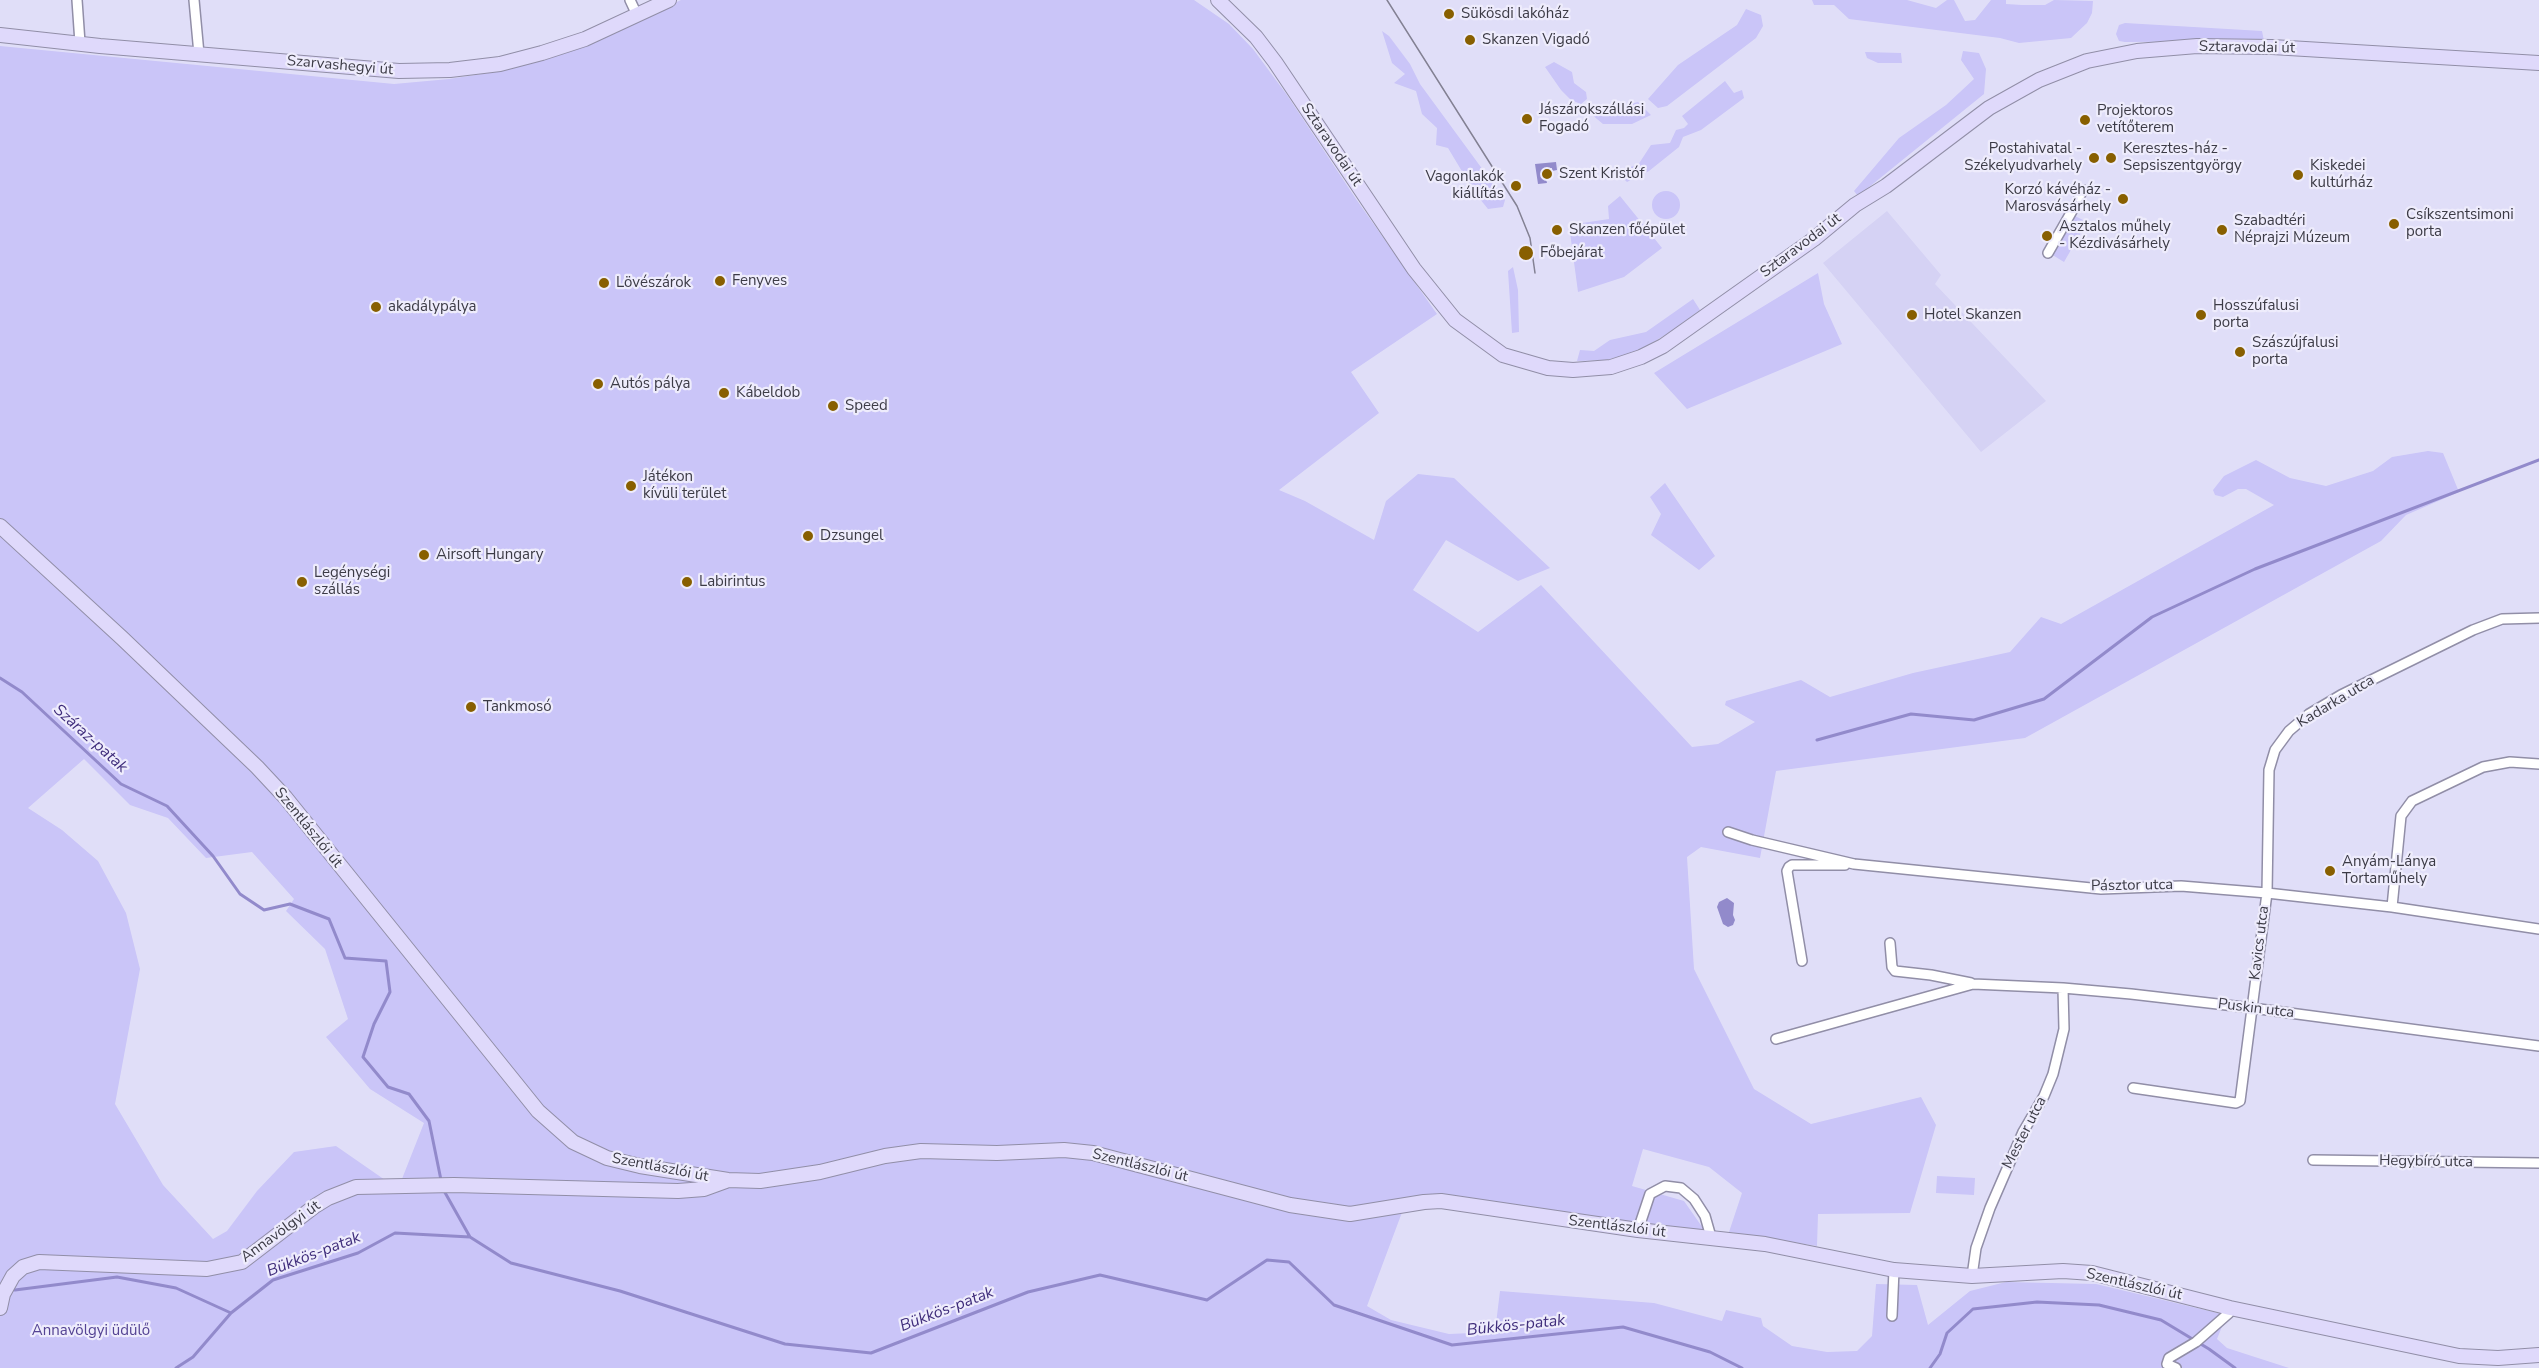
<!DOCTYPE html>
<html>
<head>
<meta charset="utf-8">
<style>
	body { margin:0 }
	canvas { display:block; background:#e0def8 }
</style>
</head>
<body>
<canvas width="2539" height="1368"></canvas>
<script>
const g = document.querySelector('canvas').getContext('2d');
g.lineJoin = 'round';
function fillPath(path, color) {
  g.fillStyle = color;
  g.fill(path, 'evenodd');
}
function shape(rows) {
  const path = new Path2D();
  for (const r of rows) {
    if (r.length === 3) {
      path.moveTo(r[0] + r[2], r[1]);
      path.arc(r[0], r[1], r[2], 0, 2 * Math.PI);
      continue;
    }
    path.moveTo(r[0], r[1]);
    for (let i = 2; i < r.length; i += 2) path.lineTo(r[i], r[i + 1]);
  }
  return path;
}
function strokePath(path, color, width, dash) {
  g.strokeStyle = color;
  g.lineWidth = width;
  g.lineCap = dash ? 'butt' : 'round';
  g.setLineDash(dash || []);
  g.stroke(path);
}
function drawText(font, color, halo, rows, align = 'center') {
  g.font = font + ' "Nunito Sans",sans-serif';
  g.lineWidth = 4.5;
  g.setLineDash([]);
  g.textBaseline = 'middle';
  g.strokeStyle = halo;
  g.fillStyle = color;
  for (const [text, x, y, turn = 0] of rows) {
    g.save();
    g.translate(x, y);
    g.rotate((+turn || 0) * Math.PI / 180);
    g.textAlign = isNaN(turn) ? turn : align;
    if (halo) g.strokeText(text, 0, 0);
    g.fillText(text, 0, 0);
    g.restore();
  }
}
fillPath(shape([
	[1887,211,1941,275,1935,284,2046,401,1981,452,1823,263]
]), '#d5d2f4');
fillPath(shape([
	[681,0,1194,0,1229,24,1253,49,1287,95,1356,199,1437,314,1351,372,1379,413,1279,490,1305,501,1374,540,1386,501,1418,474,1454,478,1550,568,1518,581,1446,540,1413,590,1478,632,1541,585,1692,747,1718,744,1755,722,1725,705,1726,701,1801,680,1830,697,1913,673,2010,652,2041,617,2061,624,2274,505,2246,489,2238,489,2223,497,2215,495,2213,490,2224,476,2256,460,2290,478,2326,486,2373,471,2392,457,2428,451,2443,453,2459,492,2406,515,2381,541,2025,738,1776,771,1760,858,1701,847,1687,857,1694,969,1754,1089,1811,1124,1921,1097,1936,1125,1910,1213,1818,1214,1817,1246,1729,1232,1742,1193,1709,1167,1643,1149,1632,1186,1684,1201,1705,1231,1453,1199,1407,1199,1367,1306,1391,1320,1449,1334,1495,1332,1500,1291,1654,1303,1722,1321,1726,1310,1761,1318,1763,1326,1792,1346,1827,1352,1857,1351,1872,1336,1876,1284,1917,1285,1928,1325,1970,1291,2006,1282,2096,1284,2222,1314,2225,1319,2217,1339,2227,1348,2289,1368,0,1368,0,46,394,84,449,79,502,71,587,44],
	[84,759,130,805,168,818,206,858,252,852,294,899,286,911,325,949,348,1019,326,1037,370,1089,424,1123,398,1189,336,1146,294,1152,257,1191,227,1231,213,1239,163,1185,115,1104,140,969,126,913,98,861,62,830,28,808],
	[1812,0,1907,0,1936,8,1947,0,1954,0,1965,21,1975,20,1991,0,2006,0,2006,4,2022,5,2045,5,2054,0,2093,1,2092,13,2087,23,2071,38,2019,43,2000,38,1849,19,1834,5,1814,5],
	[1746,9,1761,15,1763,26,1756,38,1667,106,1658,108,1648,99,1678,65,1737,25],
	[2125,23,2262,31,2264,41,2125,42,2119,41,2116,34,2119,25],
	[1382,31,1389,36,1410,64,1420,84,1505,200,1503,207,1488,209,1475,193,1448,148,1436,145,1437,128,1422,114,1416,91,1394,83,1405,74,1392,63],
	[1963,51,1979,53,1986,69,1984,94,1858,196,1854,191,1899,138,1946,105,1974,79,1961,60],
	[1865,52,1901,53,1902,63,1878,63,1867,58],
	[1554,62,1572,72,1574,83,1586,92,1587,99,1581,104,1571,100,1561,90,1545,67],
	[1725,81,1734,93,1742,90,1744,98,1701,130,1683,137,1679,147,1649,171,1627,182,1621,176,1622,169,1638,165,1651,145,1670,143,1676,130,1684,128,1688,124,1682,116],
	[1638,102,1651,115,1632,124,1603,124,1591,114,1590,104,1627,105],
	[1666,205,14],
	[1620,196,1662,248,1624,277,1578,292,1569,225,1609,219,1608,206],
	[2073,215,2087,222,2064,262,2051,254],
	[1513,267,1518,290,1519,332,1512,333,1508,271],
	[1818,273,1824,304,1842,344,1687,409,1654,373],
	[1693,299,1700,310,1670,332,1637,352,1606,360,1577,361,1580,350,1594,351,1610,340,1646,332],
	[1665,483,1715,556,1699,570,1651,535,1661,514,1650,497],
	[1937,1176,1975,1178,1974,1195,1936,1193]
]), '#cac5f8');
fillPath(shape([
	[1556,162,1557,170,1552,171,1552,168,1542,169,1543,179,1546,179,1547,183,1538,184,1535,164],
	[1727,898,1734,903,1733,915,1735,920,1733,925,1728,927,1723,924,1717,907,1719,902]
]), '#928acb');
strokePath(shape([
	[0,678,22,692,121,784,167,806,213,856,240,894,264,910,290,904,329,919,345,958,386,961,390,992,374,1024,363,1057,388,1087,409,1094,429,1121,441,1180],
	[1817,740,1911,714,1974,720,2044,699,2152,617,2255,569,2539,460],
	[443,1189,470,1237],
	[10,1289,15,1290,117,1277,176,1288,231,1313],
	[176,1368,193,1357,231,1313,273,1280,358,1253,395,1233,470,1237,511,1263,620,1291,785,1344,871,1353,1028,1292,1100,1275,1207,1300,1267,1260,1289,1262,1334,1305,1452,1345,1623,1327,1710,1352,1742,1368],
	[1930,1368,1940,1354,1947,1333,1973,1309,2037,1302,2099,1305,2161,1320,2209,1349,2235,1368]
]), '#928acb', 3);
const street = shape([
	[77,0,80,43],
	[194,0,199,54],
	[630,0,637,15],
	[2079,197,2083,190],
	[2048,253,2072,211],
	[1728,832,1752,840,1854,864,2101,889,2181,886,2267,893,2392,907,2539,929],
	[2392,907,2401,816,2412,801,2483,767,2510,762,2539,764],
	[1890,943,1892,967,1895,971,1931,975,1971,983],
	[1802,961,1787,871,1789,867,1792,865,1845,865],
	[1776,1039,1973,984,2063,988,2131,994,2252,1008,2539,1046],
	[2133,1088,2236,1103,2240,1101,2267,893,2269,770,2275,750,2289,731,2309,714,2341,695,2473,630,2502,619,2539,618],
	[2313,1160,2539,1163],
	[1638,1230,1650,1194,1665,1186,1681,1188,1694,1199,1705,1216,1711,1237],
	[1972,1276,1976,1248,1990,1208,2023,1132,2044,1096,2053,1074,2064,1029,2063,988],
	[1892,1316,1894,1270],
	[2176,1368,2167,1364,2169,1358,2196,1342,2229,1313,2230,1308]
]);
const secondary = shape([
	[1218,0,1256,37,1275,62,1414,269,1455,320,1503,355,1548,368,1573,370,1611,367,1641,357,1663,346,1814,239,1855,205,1886,186,1989,108,2039,80,2087,61,2137,51,2197,46,2272,47,2539,63],
	[0,35,100,46,399,71,450,70,500,64,542,53,585,39,669,0],
	[0,526,122,638,257,767,285,797,538,1111,573,1142,607,1158,640,1166,728,1180,760,1181,820,1172,885,1156,921,1151,997,1153,1064,1150,1093,1153,1290,1205,1350,1214,1424,1202,1441,1201,1638,1230,1765,1244,1894,1270,1972,1276,2063,1271,2092,1273,2230,1308,2459,1356,2498,1358,2539,1355],
	[0,1308,3,1294,13,1276,23,1267,39,1262,207,1269,242,1262,315,1206,328,1198,356,1187,454,1185,678,1191,704,1189,726,1181]
]);
strokePath(street, '#918ea7', 12);
strokePath(secondary, '#918ea7', 16);
strokePath(street, '#fff', 9);
strokePath(secondary, '#dfd9fb', 14);
strokePath(shape([
	[1387,0,1517,206,1530,238,1535,273]
]), '#838193', 1.5);
for (const [x, y, r, color] of [
	[1449,14,6,"#885f00"],
	[1470,40,6,"#885f00"],
	[1527,119,6,"#885f00"],
	[2085,120,6,"#885f00"],
	[2094,158,6,"#885f00"],
	[2111,158,6,"#885f00"],
	[1547,174,6,"#885f00"],
	[2298,175,6,"#885f00"],
	[1516,186,6,"#885f00"],
	[2123,199,6,"#885f00"],
	[2394,224,6,"#885f00"],
	[1557,230,6,"#885f00"],
	[2222,230,6,"#885f00"],
	[2047,236,6,"#885f00"],
	[1526,253,8,"#885f00"],
	[720,281,6,"#885f00"],
	[604,283,6,"#885f00"],
	[376,307,6,"#885f00"],
	[1912,315,6,"#885f00"],
	[2201,315,6,"#885f00"],
	[2240,352,6,"#885f00"],
	[598,384,6,"#885f00"],
	[724,393,6,"#885f00"],
	[833,406,6,"#885f00"],
	[631,486,6,"#885f00"],
	[808,536,6,"#885f00"],
	[424,555,6,"#885f00"],
	[302,582,6,"#885f00"],
	[687,582,6,"#885f00"],
	[471,707,6,"#885f00"],
	[2330,871,6,"#885f00"]
]) {
  const dot = new Path2D();
  dot.arc(x, y, r, 0, 2 * Math.PI);
  g.fillStyle = color;
  g.fill(dot);
  strokePath(dot, '#eeecfc', 2);
}
drawText('15px', '#3c3b46', '#eeecfc', [
	["Sükösdi lakóház",1461,14],
	["Skanzen Vigadó",1482,40],
	["Jászárokszállási",1539,110],
	["Fogadó",1539,127],
	["Projektoros",2097,111],
	["vetítőterem",2097,128],
	["Postahivatal -",2082,149,"right"],
	["Székelyudvarhely",2082,166,"right"],
	["Keresztes-ház -",2123,149],
	["Sepsiszentgyörgy",2123,166],
	["Kiskedei",2310,166],
	["kultúrház",2310,183],
	["Szent Kristóf",1559,174],
	["Vagonlakók",1504,177,"right"],
	["kiállítás",1504,194,"right"],
	["Korzó kávéház -",2111,190,"right"],
	["Marosvásárhely",2111,207,"right"],
	["Csíkszentsimoni",2406,215],
	["porta",2406,232],
	["Szabadtéri",2234,221],
	["Néprajzi Múzeum",2234,238],
	["Asztalos műhely",2059,227],
	["- Kézdivásárhely",2059,244],
	["Skanzen főépület",1569,230],
	["Főbejárat",1540,253],
	["Fenyves",732,281],
	["Lövészárok",616,283],
	["Hosszúfalusi",2213,306],
	["porta",2213,323],
	["akadálypálya",388,307],
	["Hotel Skanzen",1924,315],
	["Szászújfalusi",2252,343],
	["porta",2252,360],
	["Autós pálya",610,384],
	["Kábeldob",736,393],
	["Speed",845,406],
	["Játékon",643,477],
	["kívüli terület",643,494],
	["Dzsungel",820,536],
	["Airsoft Hungary",436,555],
	["Legénységi",314,573],
	["szállás",314,590],
	["Labirintus",699,582],
	["Tankmosó",483,707],
	["Anyám-Lánya",2342,862],
	["Tortaműhely",2342,879]
], 'left');
drawText('15px', '#3c3b46', '#eeecfc', [
	["Sztaravodai út",2247,48,1],
	["Szarvashegyi út",340,66,5],
	["Sztaravodai út",1331,145,56],
	["Sztaravodai út",1801,246,-37],
	["Kadarka utca",2336,702,-31],
	["Szentlászlói út",308,828,51],
	["Pásztor utca",2132,886,-1],
	["Kavics utca",2260,943,-83],
	["Puskin utca",2256,1009,7],
	["Mester utca",2025,1133,-63],
	["Hegybíró utca",2426,1162,1],
	["Szentlászlói út",1140,1166,14],
	["Szentlászlói út",660,1168,11],
	["Szentlászlói út",1617,1227,7],
	["Annavölgyi út",281,1232,-36],
	["Szentlászlói út",2134,1285,13]
]);
drawText('15px', '#544393', '#eeecfc', [
	["Annavölgyi üdülő",91,1331]
]);
drawText('italic 16px', '#3f2d7b', '#eeecfc', [
	["Száraz-patak",90,739,42],
	["Bükkös-patak",314,1255,-21],
	["Bükkös-patak",947,1310,-21],
	["Bükkös-patak",1516,1326,-6]
]);
</script>
</body>
</html>
